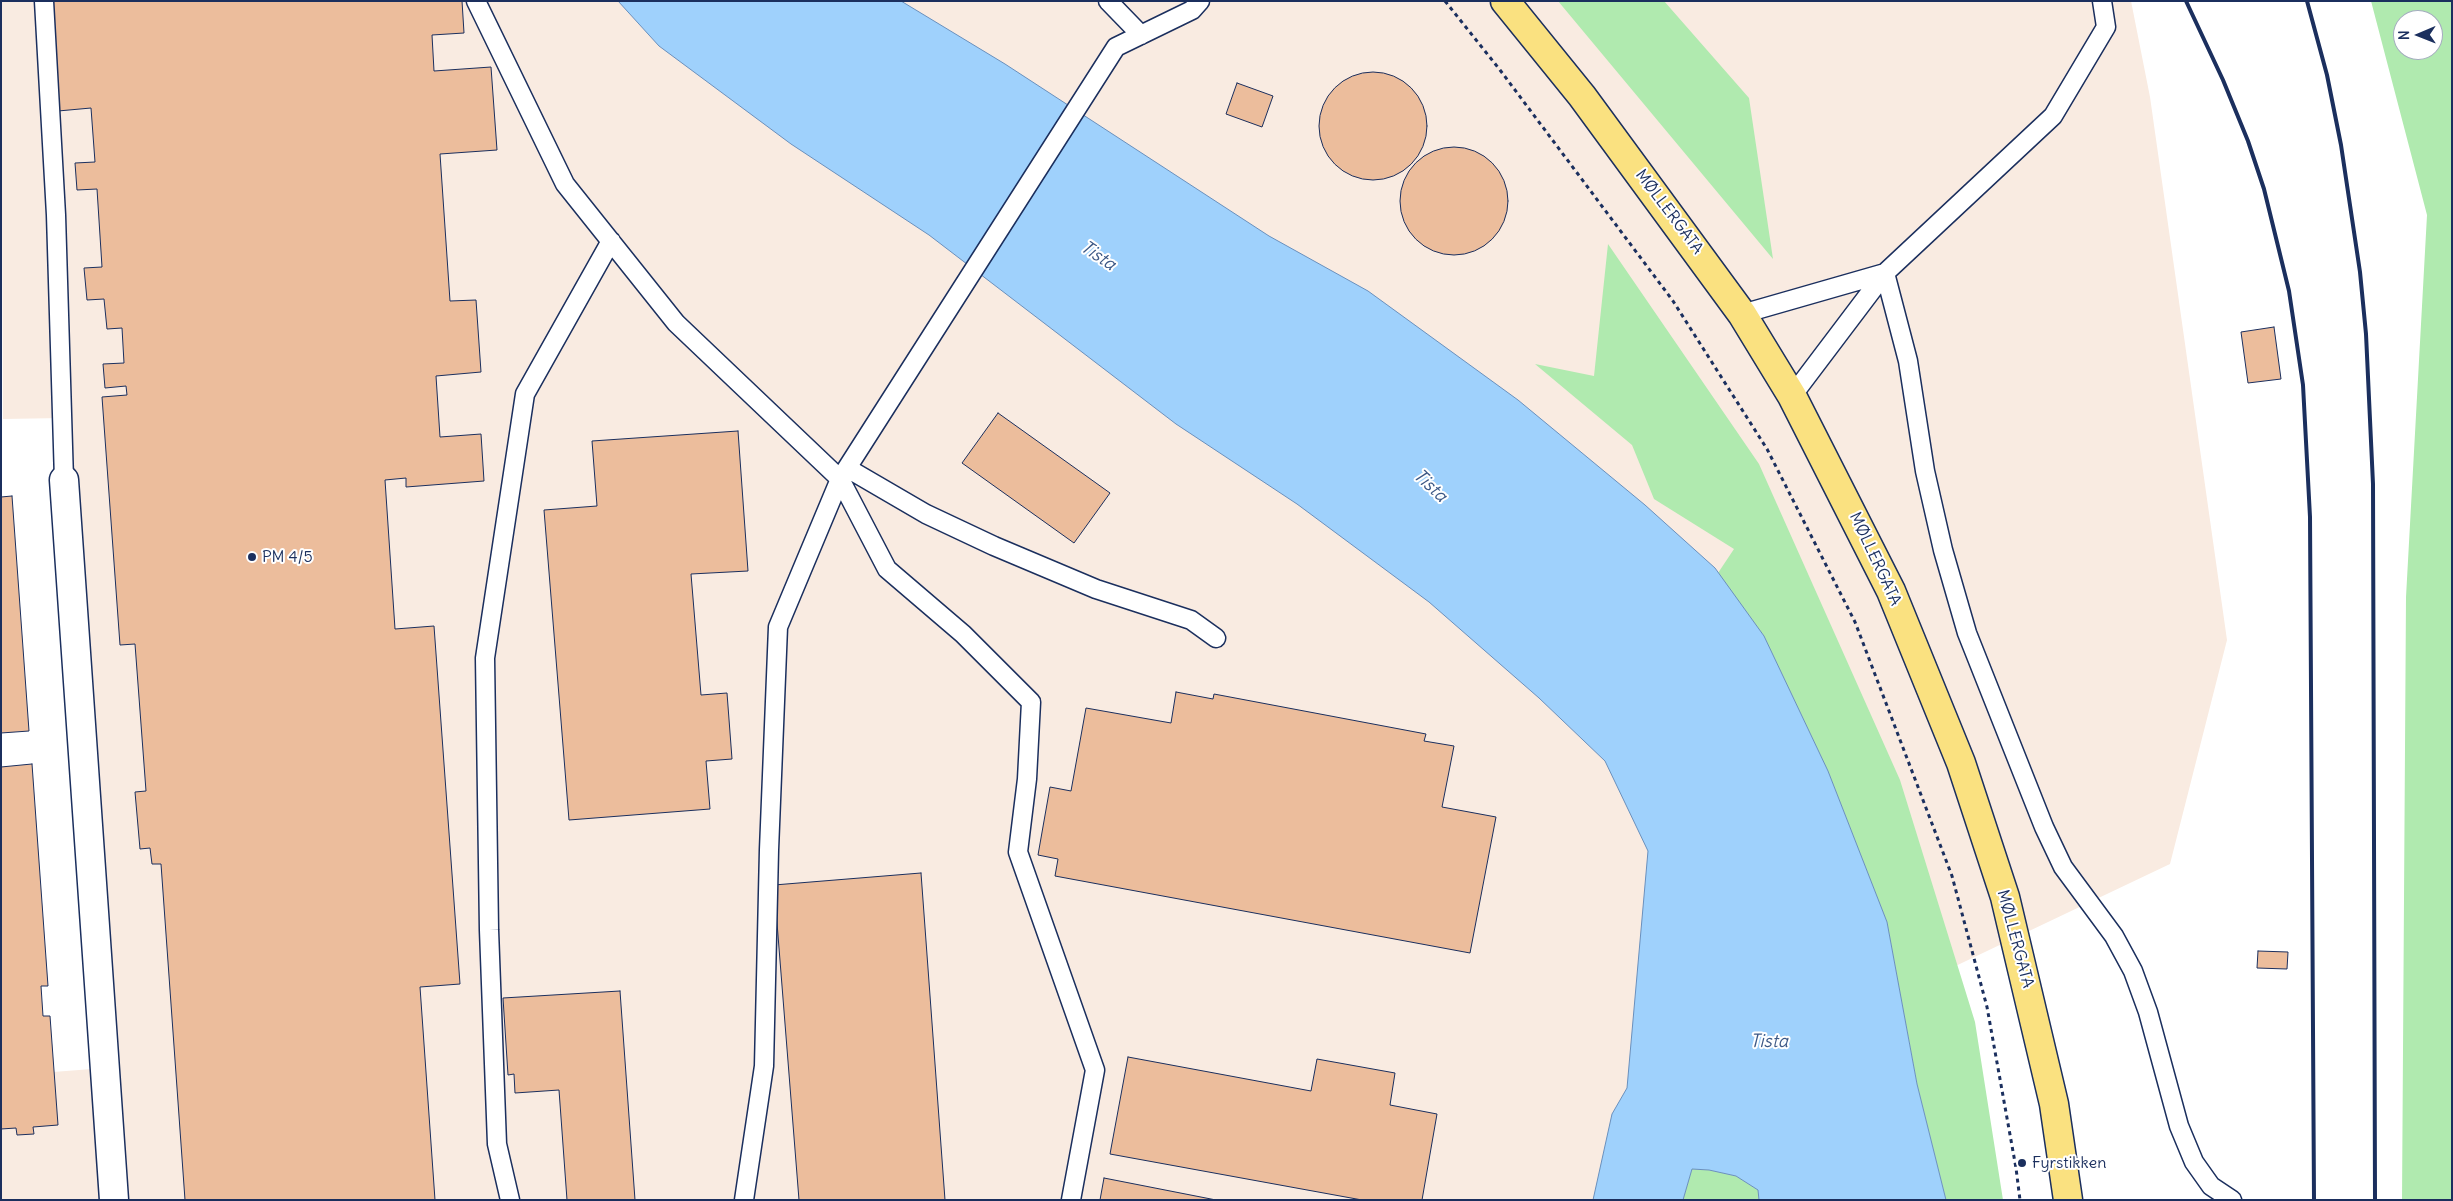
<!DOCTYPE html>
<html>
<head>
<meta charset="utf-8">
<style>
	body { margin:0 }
	#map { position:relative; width:2453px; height:1201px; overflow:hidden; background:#fff; font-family:Delius,sans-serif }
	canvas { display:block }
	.frame { position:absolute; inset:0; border:2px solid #1b2f5e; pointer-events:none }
	.north { position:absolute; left:2393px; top:10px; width:50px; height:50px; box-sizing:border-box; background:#fff; border:1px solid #a4acbf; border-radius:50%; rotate:269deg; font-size:14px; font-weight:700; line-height:20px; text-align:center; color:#1b2f5e }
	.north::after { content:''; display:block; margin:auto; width:18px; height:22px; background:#1b2f5e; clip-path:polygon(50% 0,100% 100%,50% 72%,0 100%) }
</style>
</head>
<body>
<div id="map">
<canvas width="2453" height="1201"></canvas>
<div class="frame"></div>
<div class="north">N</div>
</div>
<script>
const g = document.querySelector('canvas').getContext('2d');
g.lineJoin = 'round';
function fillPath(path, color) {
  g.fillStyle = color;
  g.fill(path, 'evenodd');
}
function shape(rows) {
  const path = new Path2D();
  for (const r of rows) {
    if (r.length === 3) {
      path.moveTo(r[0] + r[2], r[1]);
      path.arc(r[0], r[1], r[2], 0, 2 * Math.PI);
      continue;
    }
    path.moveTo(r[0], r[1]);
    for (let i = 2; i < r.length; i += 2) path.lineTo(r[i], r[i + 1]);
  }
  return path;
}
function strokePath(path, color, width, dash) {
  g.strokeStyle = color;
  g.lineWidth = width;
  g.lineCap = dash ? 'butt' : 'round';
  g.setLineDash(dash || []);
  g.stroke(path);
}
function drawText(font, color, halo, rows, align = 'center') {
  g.font = font + ' Delius,sans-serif';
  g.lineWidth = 4;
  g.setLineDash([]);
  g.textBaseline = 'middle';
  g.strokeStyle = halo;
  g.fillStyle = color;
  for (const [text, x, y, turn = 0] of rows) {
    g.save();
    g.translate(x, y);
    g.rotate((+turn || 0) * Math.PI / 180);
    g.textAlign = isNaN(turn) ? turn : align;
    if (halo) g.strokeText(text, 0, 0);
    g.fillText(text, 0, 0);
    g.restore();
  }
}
fillPath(shape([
	[1,1,2131,1,2150,97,2227,640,2170,864,1945,971,1786,1200,1,1200,1,1076,105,1068,63,418,3,419]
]), '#f9ebe1');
fillPath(shape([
	[1558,1,1664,1,1749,98,1773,259],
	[2371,1,2452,1,2452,1200,2402,1200,2406,597,2427,215],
	[2403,20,2433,20,2433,50,2403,50],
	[1608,244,1759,464,1900,780,1975,1022,2003,1200,1946,1200,1917,1084,1887,922,1828,771,1764,636,1718,573,1734,549,1654,499,1632,445,1535,364,1594,376],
	[1692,1169,1709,1170,1736,1176,1758,1190,1759,1200,1683,1200]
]), '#b0eaaf');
const water = shape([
	[618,1,901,1,1005,64,1269,236,1368,291,1518,400,1645,505,1715,568,1764,636,1828,771,1887,922,1917,1084,1946,1200,1759,1200,1758,1190,1736,1176,1709,1170,1692,1169,1683,1200,1593,1200,1612,1114,1627,1088,1648,851,1605,761,1539,698,1429,602,1297,504,1176,424,929,235,791,144,659,46,618,1]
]);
fillPath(water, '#9fd1fc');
strokePath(water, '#6a90bd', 1);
const building = shape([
	[51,1,462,1,464,33,432,35,434,71,491,67,497,150,440,154,450,301,476,300,481,372,436,376,440,437,481,434,484,481,406,487,406,478,385,480,395,629,434,626,460,984,420,987,435,1200,185,1200,161,864,152,864,150,848,140,849,135,792,146,791,135,644,120,645,102,397,127,395,126,386,105,388,103,364,124,363,122,328,107,329,104,299,87,300,84,268,102,267,97,189,77,190,75,163,95,162,91,108,58,111,51,1],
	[1373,126,54],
	[1237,83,1273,96,1262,127,1226,114,1237,83],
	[1454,201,54],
	[2274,327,2281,379,2248,383,2241,332,2274,327],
	[998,413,1110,493,1074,543,962,463,998,413],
	[738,431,748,571,691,574,701,695,727,693,732,759,706,761,710,809,569,820,544,510,597,506,592,441,738,431],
	[12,496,29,731,1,733,1,497,12,496],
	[1176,692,1213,699,1214,694,1426,734,1424,741,1454,746,1442,807,1496,817,1470,953,1055,876,1058,859,1038,855,1050,787,1071,791,1086,708,1171,723,1176,692],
	[32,764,48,986,41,986,43,1016,50,1016,58,1125,33,1127,34,1134,17,1135,16,1128,1,1129,1,767,32,764],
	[921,873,945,1200,799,1200,774,885,921,873],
	[2258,951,2288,952,2287,969,2257,968,2258,951],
	[620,991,635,1200,567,1200,559,1090,515,1093,514,1074,508,1075,503,998,620,991],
	[1128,1057,1311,1091,1317,1059,1395,1073,1390,1105,1437,1114,1422,1200,1362,1200,1110,1154,1128,1057],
	[1104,1178,1216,1200,1100,1200,1104,1178]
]);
fillPath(building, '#ecbd9c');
strokePath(building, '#1b2f5e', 1);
const service = shape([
	[44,1,56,215,64,480],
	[476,1,565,184,676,323,840,479,887,569,963,634,1031,702,1027,779,1018,852,1095,1070,1071,1200],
	[1108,1,1141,35],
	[1885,273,1908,361,1925,471,1943,550,1967,633,2044,827,2063,867,2114,936,2133,971,2148,1012,2179,1126,2194,1162,2211,1186,2232,1200],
	[1742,314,1885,273],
	[1792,396,1885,273,2053,116,2106,27,2102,1],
	[847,468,926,514,994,546,1096,589,1191,620,1216,638],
	[510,1200,497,1144,489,930,485,658,525,394,611,241],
	[744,1200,764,1066,769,850,778,627,840,479,1116,47,1192,10,1200,1]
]);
const minor = shape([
	[64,480,114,1200]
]);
const primary = shape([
	[1505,1,1582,96,1742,314,1792,396,1891,591,1961,763,2005,897,2054,1104,2068,1200]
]);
strokePath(service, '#1b2f5e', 21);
strokePath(minor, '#1b2f5e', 31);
strokePath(primary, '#1b2f5e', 31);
strokePath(shape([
	[1445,1,1500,70,1673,301,1767,449,1855,622,1952,876,1987,1007,2016,1168,2020,1200]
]), '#1b2f5e', 3, [4, 4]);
strokePath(service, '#fff', 18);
strokePath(minor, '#fff', 28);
strokePath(primary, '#fae180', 28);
strokePath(shape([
	[2186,1,2223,80,2248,141,2264,189,2289,291,2303,385,2310,517,2314,1200],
	[2307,1,2327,75,2341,145,2360,272,2366,334,2373,484,2375,1200]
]), '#1b2f5e', 4);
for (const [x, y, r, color] of [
	[252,557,5,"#1b2f5e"],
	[2022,1163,5,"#1b2f5e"]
]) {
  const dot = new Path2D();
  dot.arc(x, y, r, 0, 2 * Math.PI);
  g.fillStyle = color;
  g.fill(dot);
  strokePath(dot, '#fff', 2);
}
drawText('16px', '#1b2f5e', '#fff', [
	["MØLLERGATA",1669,212,53],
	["MØLLERGATA",1875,559,65],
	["MØLLERGATA",2015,939,75]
]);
drawText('16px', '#1b2f5e', '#fff', [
	["PM 4/5",262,557],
	["Fyrstikken",2032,1163]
], 'left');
drawText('italic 18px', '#3c5886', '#fff', [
	["Tista",1098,256,34],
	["Tista",1430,486,43],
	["Tista",1769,1042]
]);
</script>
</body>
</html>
